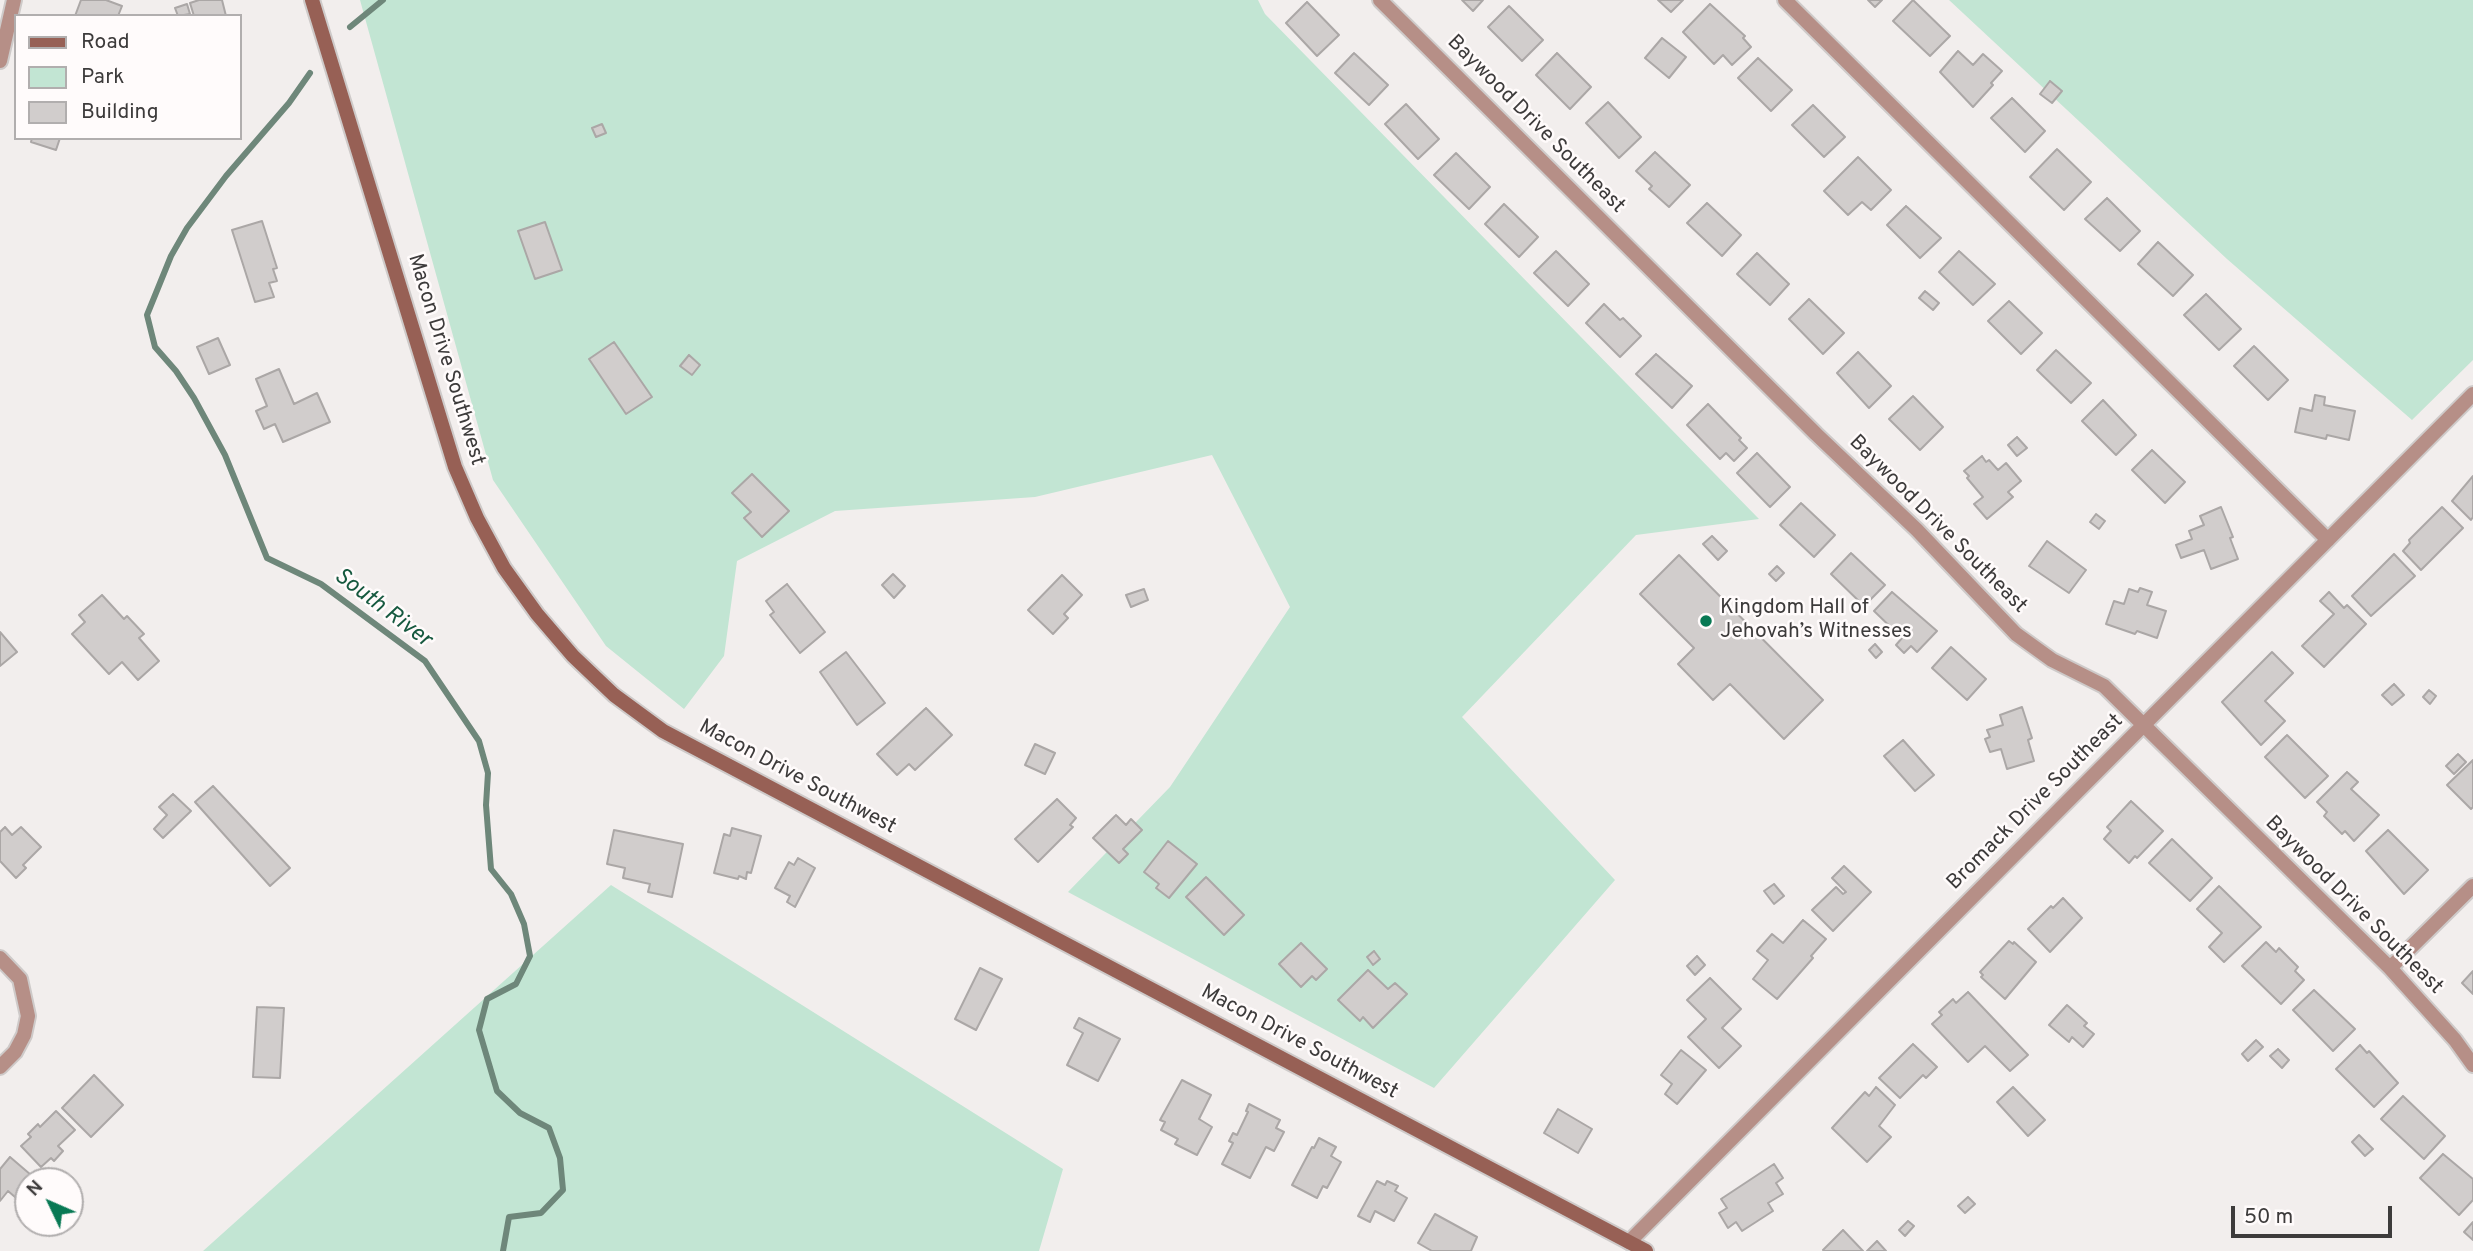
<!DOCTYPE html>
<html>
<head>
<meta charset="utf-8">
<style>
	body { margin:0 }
	#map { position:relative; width:2473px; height:1251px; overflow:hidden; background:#f2eeed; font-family:Overpass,sans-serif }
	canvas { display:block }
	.legend { position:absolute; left:14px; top:14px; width:228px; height:126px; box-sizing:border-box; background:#fffbfb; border:2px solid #b1aeae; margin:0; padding:9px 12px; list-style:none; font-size:21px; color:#3d3b3b }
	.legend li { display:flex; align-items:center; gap:14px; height:35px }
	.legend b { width:35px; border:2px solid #b1aeae }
	.north { position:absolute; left:14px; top:1167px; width:70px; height:70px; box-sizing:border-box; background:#fffbfb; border:2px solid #b1aeae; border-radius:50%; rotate:314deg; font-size:19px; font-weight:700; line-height:28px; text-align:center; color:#3d3b3b }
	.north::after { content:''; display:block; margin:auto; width:24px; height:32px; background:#087954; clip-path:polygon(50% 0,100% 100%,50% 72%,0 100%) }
	.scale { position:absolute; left:2231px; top:1206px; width:161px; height:32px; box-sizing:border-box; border:4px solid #3d3b3b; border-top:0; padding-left:9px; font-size:21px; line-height:24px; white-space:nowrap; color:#3d3b3b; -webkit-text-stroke:5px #fffbfb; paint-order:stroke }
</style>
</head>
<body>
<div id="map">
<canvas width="2473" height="1251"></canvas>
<ul class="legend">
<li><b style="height:9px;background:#976055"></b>Road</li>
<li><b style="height:19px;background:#c2e5d3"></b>Park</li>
<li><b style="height:19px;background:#d1cdcc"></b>Building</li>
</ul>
<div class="north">N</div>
<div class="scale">50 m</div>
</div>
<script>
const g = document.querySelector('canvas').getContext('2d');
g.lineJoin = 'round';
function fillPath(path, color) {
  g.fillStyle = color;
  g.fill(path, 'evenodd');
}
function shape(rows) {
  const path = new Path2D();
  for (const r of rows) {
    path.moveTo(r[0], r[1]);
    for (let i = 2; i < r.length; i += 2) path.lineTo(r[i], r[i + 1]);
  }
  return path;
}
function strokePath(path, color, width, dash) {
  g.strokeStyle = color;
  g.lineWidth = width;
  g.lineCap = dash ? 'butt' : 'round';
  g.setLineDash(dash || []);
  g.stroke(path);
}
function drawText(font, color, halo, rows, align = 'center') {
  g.font = font + ' Overpass,sans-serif';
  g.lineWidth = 5;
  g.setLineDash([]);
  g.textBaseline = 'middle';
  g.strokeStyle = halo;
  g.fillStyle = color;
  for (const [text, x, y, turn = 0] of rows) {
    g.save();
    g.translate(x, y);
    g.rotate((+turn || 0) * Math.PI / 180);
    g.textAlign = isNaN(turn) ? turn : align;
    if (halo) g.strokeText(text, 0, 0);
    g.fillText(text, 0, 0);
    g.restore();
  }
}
fillPath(shape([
	[360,0,1258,0,1265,14,1759,519,1636,535,1462,717,1615,880,1434,1088,1068,892,1170,787,1290,607,1212,455,1035,497,835,511,737,561,724,656,684,709,606,646,493,480],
	[1949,0,2473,0,2473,360,2412,420,2227,259],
	[611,885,1063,1169,1039,1251,203,1251]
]), '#c2e5d3');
strokePath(shape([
	[350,27,383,0],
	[310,73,289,103,226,176,187,228,171,256,147,315,155,347,176,371,194,398,225,455,267,558,321,584,425,661,479,741,488,773,486,805,491,869,511,894,524,924,530,956,516,984,487,999,479,1030,497,1091,520,1113,549,1128,560,1158,563,1190,541,1213,509,1217,503,1251]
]), '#6e877a', 6);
const building = shape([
	[81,0,106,0,122,6,118,16,75,16,81,0],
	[199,0,222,0,226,16,194,16,190,3,199,0],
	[1462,0,1483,0,1473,11,1462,0],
	[1658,0,1683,0,1671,12,1658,0],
	[1868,0,1882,0,1875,7,1868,0],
	[1913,0,1950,36,1930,56,1893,21,1913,0],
	[1307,2,1339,35,1317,56,1286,23,1307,2],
	[187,4,190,14,178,16,175,8,187,4],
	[1710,4,1745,36,1743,38,1751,47,1732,65,1723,55,1714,64,1683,32,1710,4],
	[1509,6,1543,40,1522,61,1488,27,1509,6],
	[1662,38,1686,57,1669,78,1645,58,1662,38],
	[1958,51,1973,65,1983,54,2002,71,1991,83,1993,85,1973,107,1940,72,1958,51],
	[1354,53,1388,85,1369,105,1335,73,1354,53],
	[1557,53,1591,87,1570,109,1536,75,1557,53],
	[1758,58,1792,90,1771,111,1738,78,1758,58],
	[2050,81,2062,91,2052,103,2040,94,2050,81],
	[2012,98,2045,131,2025,152,1991,118,2012,98],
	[1608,102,1641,137,1619,158,1586,123,1608,102],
	[1406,104,1439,139,1418,159,1385,124,1406,104],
	[1813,105,1845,137,1824,157,1792,125,1813,105],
	[602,124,606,133,596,137,592,128,602,124],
	[32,138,60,138,56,150,31,142,32,138],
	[2057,149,2091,182,2064,210,2030,177,2057,149],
	[1655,152,1690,185,1669,207,1649,189,1652,186,1636,171,1655,152],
	[1456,153,1490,187,1469,209,1434,175,1456,153],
	[1858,157,1891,190,1871,210,1862,202,1848,215,1824,191,1858,157],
	[2107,198,2140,231,2120,251,2085,219,2107,198],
	[1707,203,1741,235,1722,256,1687,223,1707,203],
	[1504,204,1538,237,1519,257,1485,224,1504,204],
	[1906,206,1941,238,1920,258,1887,225,1906,206],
	[262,221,277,268,273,269,277,281,269,283,274,297,255,302,232,230,262,221],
	[545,222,562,270,535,279,518,231,545,222],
	[2158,242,2193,275,2173,296,2138,264,2158,242],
	[1556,251,1589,284,1568,306,1534,273,1556,251],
	[1959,251,1995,284,1973,305,1939,272,1959,251],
	[1757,253,1789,284,1770,305,1737,274,1757,253],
	[1925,291,1939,303,1933,310,1919,298,1925,291],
	[2206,294,2241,329,2219,350,2184,315,2206,294],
	[1809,299,1844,333,1823,354,1789,319,1809,299],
	[2009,301,2042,333,2021,354,1988,321,2009,301],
	[1604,304,1620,320,1623,318,1641,336,1620,357,1586,323,1604,304],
	[218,338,230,365,209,374,197,347,218,338],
	[614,342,652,397,626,414,589,359,614,342],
	[2254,346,2288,380,2268,400,2234,366,2254,346],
	[2056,350,2091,383,2071,403,2037,370,2056,350],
	[1858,352,1891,386,1869,408,1837,373,1858,352],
	[1656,354,1692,386,1672,408,1636,374,1656,354],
	[689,355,700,365,692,375,680,366,689,355],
	[279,369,294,404,317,393,330,422,283,442,275,424,264,429,256,411,267,406,256,379,279,369],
	[2315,395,2325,397,2324,405,2355,411,2349,440,2327,435,2326,439,2295,432,2300,408,2312,411,2315,395],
	[1913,396,1943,427,1920,450,1889,419,1913,396],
	[2103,400,2136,435,2116,455,2082,421,2103,400],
	[1708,404,1741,438,1739,440,1747,448,1734,461,1726,453,1720,459,1687,425,1708,404],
	[2017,437,2027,448,2017,456,2008,445,2017,437],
	[2152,450,2185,482,2165,503,2132,470,2152,450],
	[1757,453,1790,487,1770,507,1737,473,1757,453],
	[1982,456,1986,462,1989,460,1998,470,2006,463,2021,481,2008,492,2013,497,1987,519,1974,504,1983,497,1967,478,1969,476,1964,471,1982,456],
	[752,474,789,511,762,537,744,518,751,512,732,493,752,474],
	[2473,476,2473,517,2471,520,2452,501,2473,476],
	[1801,503,1835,535,1814,557,1780,525,1801,503],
	[2221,507,2233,537,2230,538,2238,559,2211,569,2204,550,2181,558,2176,545,2192,539,2189,531,2204,525,2200,516,2221,507],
	[2442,507,2463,528,2421,570,2403,551,2410,543,2409,540,2442,507],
	[2096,514,2105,521,2099,529,2090,522,2096,514],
	[1712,536,1727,551,1718,560,1703,544,1712,536],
	[2047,541,2086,570,2069,593,2029,566,2047,541],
	[1851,553,1885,585,1864,606,1831,574,1851,553],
	[2394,554,2415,576,2371,616,2352,596,2394,554],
	[1679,555,1823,700,1784,739,1730,684,1713,700,1678,664,1694,648,1640,594,1679,555],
	[1777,566,1784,573,1776,581,1769,574,1777,566],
	[893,574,905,586,894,598,882,585,893,574],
	[1062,575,1082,595,1064,614,1068,618,1053,634,1028,610,1062,575],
	[787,584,825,632,800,653,770,615,774,612,766,601,787,584],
	[2140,588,2152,592,2147,605,2166,611,2157,638,2137,631,2135,634,2106,624,2114,601,2124,604,2129,589,2138,592,2140,588],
	[1144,589,1148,600,1131,607,1126,595,1144,589],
	[1892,592,1937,631,1917,652,1911,646,1904,653,1896,645,1902,638,1874,611,1892,592],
	[2329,592,2344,608,2347,605,2366,624,2324,667,2302,646,2334,614,2320,601,2329,592],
	[102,595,124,619,127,616,144,634,139,638,159,661,138,680,122,662,109,674,72,634,85,622,79,615,102,595],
	[0,632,17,652,0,666,0,632],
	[1875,644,1882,652,1876,658,1869,650,1875,644],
	[1951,647,1986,679,1967,700,1932,668,1951,647],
	[846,652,885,703,857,725,820,672,846,652],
	[2272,652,2293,673,2265,701,2285,721,2261,745,2222,702,2272,652],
	[2394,684,2404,695,2392,705,2382,695,2394,684],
	[2429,690,2436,696,2430,704,2423,697,2429,690],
	[2022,707,2032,738,2028,740,2034,761,2007,769,2001,749,1990,752,1985,739,1990,737,1987,730,2003,725,2000,715,2022,707],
	[926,708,952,735,915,770,909,764,897,775,877,754,926,708],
	[2287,735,2328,776,2305,798,2265,757,2287,735],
	[1903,740,1934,775,1915,791,1884,756,1903,740],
	[1035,744,1055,753,1045,774,1025,765,1035,744],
	[2458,754,2466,762,2454,774,2446,766,2458,754],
	[2473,760,2473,807,2471,809,2447,785,2473,760],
	[2347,772,2358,782,2351,789,2379,815,2354,841,2345,831,2342,834,2324,816,2327,812,2317,802,2347,772],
	[213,786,290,868,270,886,195,802,213,786],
	[173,794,191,811,163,838,154,829,167,815,159,807,173,794],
	[1057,799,1076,818,1070,825,1073,827,1038,862,1015,839,1057,799],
	[2131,801,2163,831,2137,858,2135,856,2129,863,2104,839,2111,831,2107,827,2131,801],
	[1116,815,1126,825,1131,819,1142,830,1123,849,1128,854,1119,863,1093,838,1116,815],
	[5,827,12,835,21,827,41,847,23,865,26,868,16,878,0,861,0,832,5,827],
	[732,828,761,836,751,873,747,872,746,879,739,876,738,879,714,873,724,834,730,836,732,828],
	[614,830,683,844,672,897,648,892,650,884,623,878,625,868,607,864,614,830],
	[2388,830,2428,870,2404,894,2366,851,2388,830],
	[2172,839,2212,878,2190,901,2149,863,2172,839],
	[1168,841,1197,864,1169,898,1156,888,1159,884,1144,872,1168,841],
	[798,858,815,868,795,907,787,902,790,896,775,888,789,862,794,865,798,858],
	[1844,866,1871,892,1833,931,1812,910,1836,887,1843,894,1846,892,1832,878,1844,866],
	[1206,877,1244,915,1224,935,1186,897,1206,877],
	[1774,884,1784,896,1774,904,1764,891,1774,884],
	[2219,886,2261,927,2224,962,2209,947,2222,933,2197,909,2219,886],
	[2063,898,2082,918,2050,952,2028,929,2051,906,2053,908,2063,898],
	[1803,920,1826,939,1811,956,1813,958,1777,999,1753,979,1768,960,1757,951,1772,934,1783,943,1803,920],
	[2009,941,2013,944,2014,942,2036,962,2005,999,1981,977,1983,975,1980,972,2009,941],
	[2266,942,2276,952,2279,948,2298,967,2295,971,2304,980,2281,1004,2242,966,2266,942],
	[1301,943,1327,969,1316,980,1312,976,1301,987,1279,964,1301,943],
	[1374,951,1380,959,1373,965,1367,957,1374,951],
	[1697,956,1705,965,1695,975,1687,966,1697,956],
	[980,968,1002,979,976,1030,955,1019,980,968],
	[1368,970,1388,989,1395,983,1407,994,1373,1028,1363,1017,1360,1021,1338,1000,1368,970],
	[2473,971,2473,994,2462,983,2473,971],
	[1710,978,1741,1009,1722,1028,1741,1046,1719,1068,1688,1037,1706,1019,1687,1000,1710,978],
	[2314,990,2355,1029,2333,1051,2293,1010,2314,990],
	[1968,992,2028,1055,2010,1071,1985,1046,1968,1062,1932,1024,1942,1015,1939,1012,1953,999,1956,1003,1968,992],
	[2067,1005,2087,1023,2084,1026,2094,1034,2083,1047,2072,1037,2069,1042,2049,1025,2067,1005],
	[257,1007,284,1008,280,1078,253,1077,257,1007],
	[1079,1018,1120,1039,1098,1081,1067,1065,1083,1033,1074,1028,1079,1018],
	[2256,1040,2263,1047,2248,1061,2242,1054,2256,1040],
	[1913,1044,1937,1067,1926,1078,1923,1075,1900,1098,1879,1078,1913,1044],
	[2360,1045,2367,1053,2369,1051,2398,1083,2374,1107,2336,1069,2360,1045],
	[2278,1049,2289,1060,2282,1068,2270,1056,2278,1049],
	[1681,1050,1706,1070,1677,1104,1665,1094,1672,1084,1661,1075,1681,1050],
	[94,1075,123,1105,91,1137,62,1108,94,1075],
	[1182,1080,1211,1095,1199,1119,1212,1127,1197,1155,1175,1144,1178,1139,1161,1130,1165,1122,1160,1120,1182,1080],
	[1876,1087,1895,1105,1879,1126,1891,1137,1867,1162,1832,1128,1865,1092,1869,1096,1876,1087],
	[2013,1087,2045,1120,2028,1136,1997,1102,2013,1087],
	[2403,1096,2445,1136,2424,1159,2381,1119,2403,1096],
	[1249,1104,1280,1120,1276,1128,1284,1132,1274,1151,1266,1147,1250,1178,1222,1164,1233,1143,1229,1141,1233,1133,1237,1135,1248,1112,1246,1111,1249,1104],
	[1558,1109,1592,1129,1578,1153,1544,1133,1558,1109],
	[56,1111,75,1130,58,1146,63,1151,54,1161,51,1158,41,1167,21,1146,31,1137,28,1134,38,1124,40,1127,56,1111],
	[2359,1135,2373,1149,2365,1156,2352,1142,2359,1135],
	[1319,1138,1336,1147,1331,1156,1341,1162,1327,1188,1323,1186,1317,1198,1292,1185,1312,1147,1314,1148,1319,1138],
	[2443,1154,2473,1179,2473,1200,2459,1215,2420,1178,2443,1154],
	[10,1157,38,1181,28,1181,28,1196,22,1203,8,1191,0,1201,0,1169,10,1157],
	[1774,1164,1783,1178,1776,1183,1783,1194,1768,1203,1773,1211,1742,1231,1736,1222,1728,1228,1719,1213,1727,1208,1721,1199,1774,1164],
	[1377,1181,1385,1185,1387,1181,1398,1186,1395,1191,1407,1198,1394,1221,1375,1211,1370,1222,1358,1216,1377,1181],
	[1968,1197,1975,1204,1965,1213,1958,1206,1968,1197],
	[1435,1214,1477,1237,1471,1251,1432,1251,1418,1243,1435,1214],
	[1908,1221,1914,1226,1905,1236,1899,1230,1908,1221],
	[2473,1222,2473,1240,2464,1232,2473,1222],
	[1843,1230,1863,1251,1824,1251,1823,1250,1843,1230],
	[1877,1241,1886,1251,1867,1251,1877,1241]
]);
fillPath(building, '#d1cdcc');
strokePath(building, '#aba7a6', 2);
const street = shape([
	[1380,0,1816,434,1917,530,2016,634,2052,660,2104,686,2390,968,2455,1040,2473,1065],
	[1785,0,2328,540],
	[0,61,14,0],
	[0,958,20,979,28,1016,24,1035,15,1052,0,1067],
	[2390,968,2473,886],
	[1629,1242,2473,394]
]);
const secondary = shape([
	[312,0,455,467,477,518,504,568,537,614,573,656,614,695,663,731,1646,1251]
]);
strokePath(street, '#cecac9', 18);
strokePath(secondary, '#cecac9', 18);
strokePath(street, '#b68f87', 14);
strokePath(secondary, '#976055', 14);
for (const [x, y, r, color] of [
	[1706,621,7,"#087954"]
]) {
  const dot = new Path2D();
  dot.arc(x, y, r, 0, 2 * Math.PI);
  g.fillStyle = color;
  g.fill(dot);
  strokePath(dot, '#fffbfb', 2.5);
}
drawText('21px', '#3d3b3b', '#fffbfb', [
	["Baywood Drive Southeast",1535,125,45],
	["Macon Drive Southwest",445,360,73],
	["Baywood Drive Southeast",1937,525,45],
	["Macon Drive Southwest",797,778,28],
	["Bromack Drive Southeast",2036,803,-45],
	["Baywood Drive Southeast",2353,906,45],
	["Macon Drive Southwest",1299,1043,28]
]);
drawText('21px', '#3d3b3b', '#fffbfb', [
	["Kingdom Hall of",1720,609],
	["Jehovah’s Witnesses",1720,633]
], 'left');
drawText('italic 23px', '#16593f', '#fffbfb', [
	["South River",382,609,37]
]);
</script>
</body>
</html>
